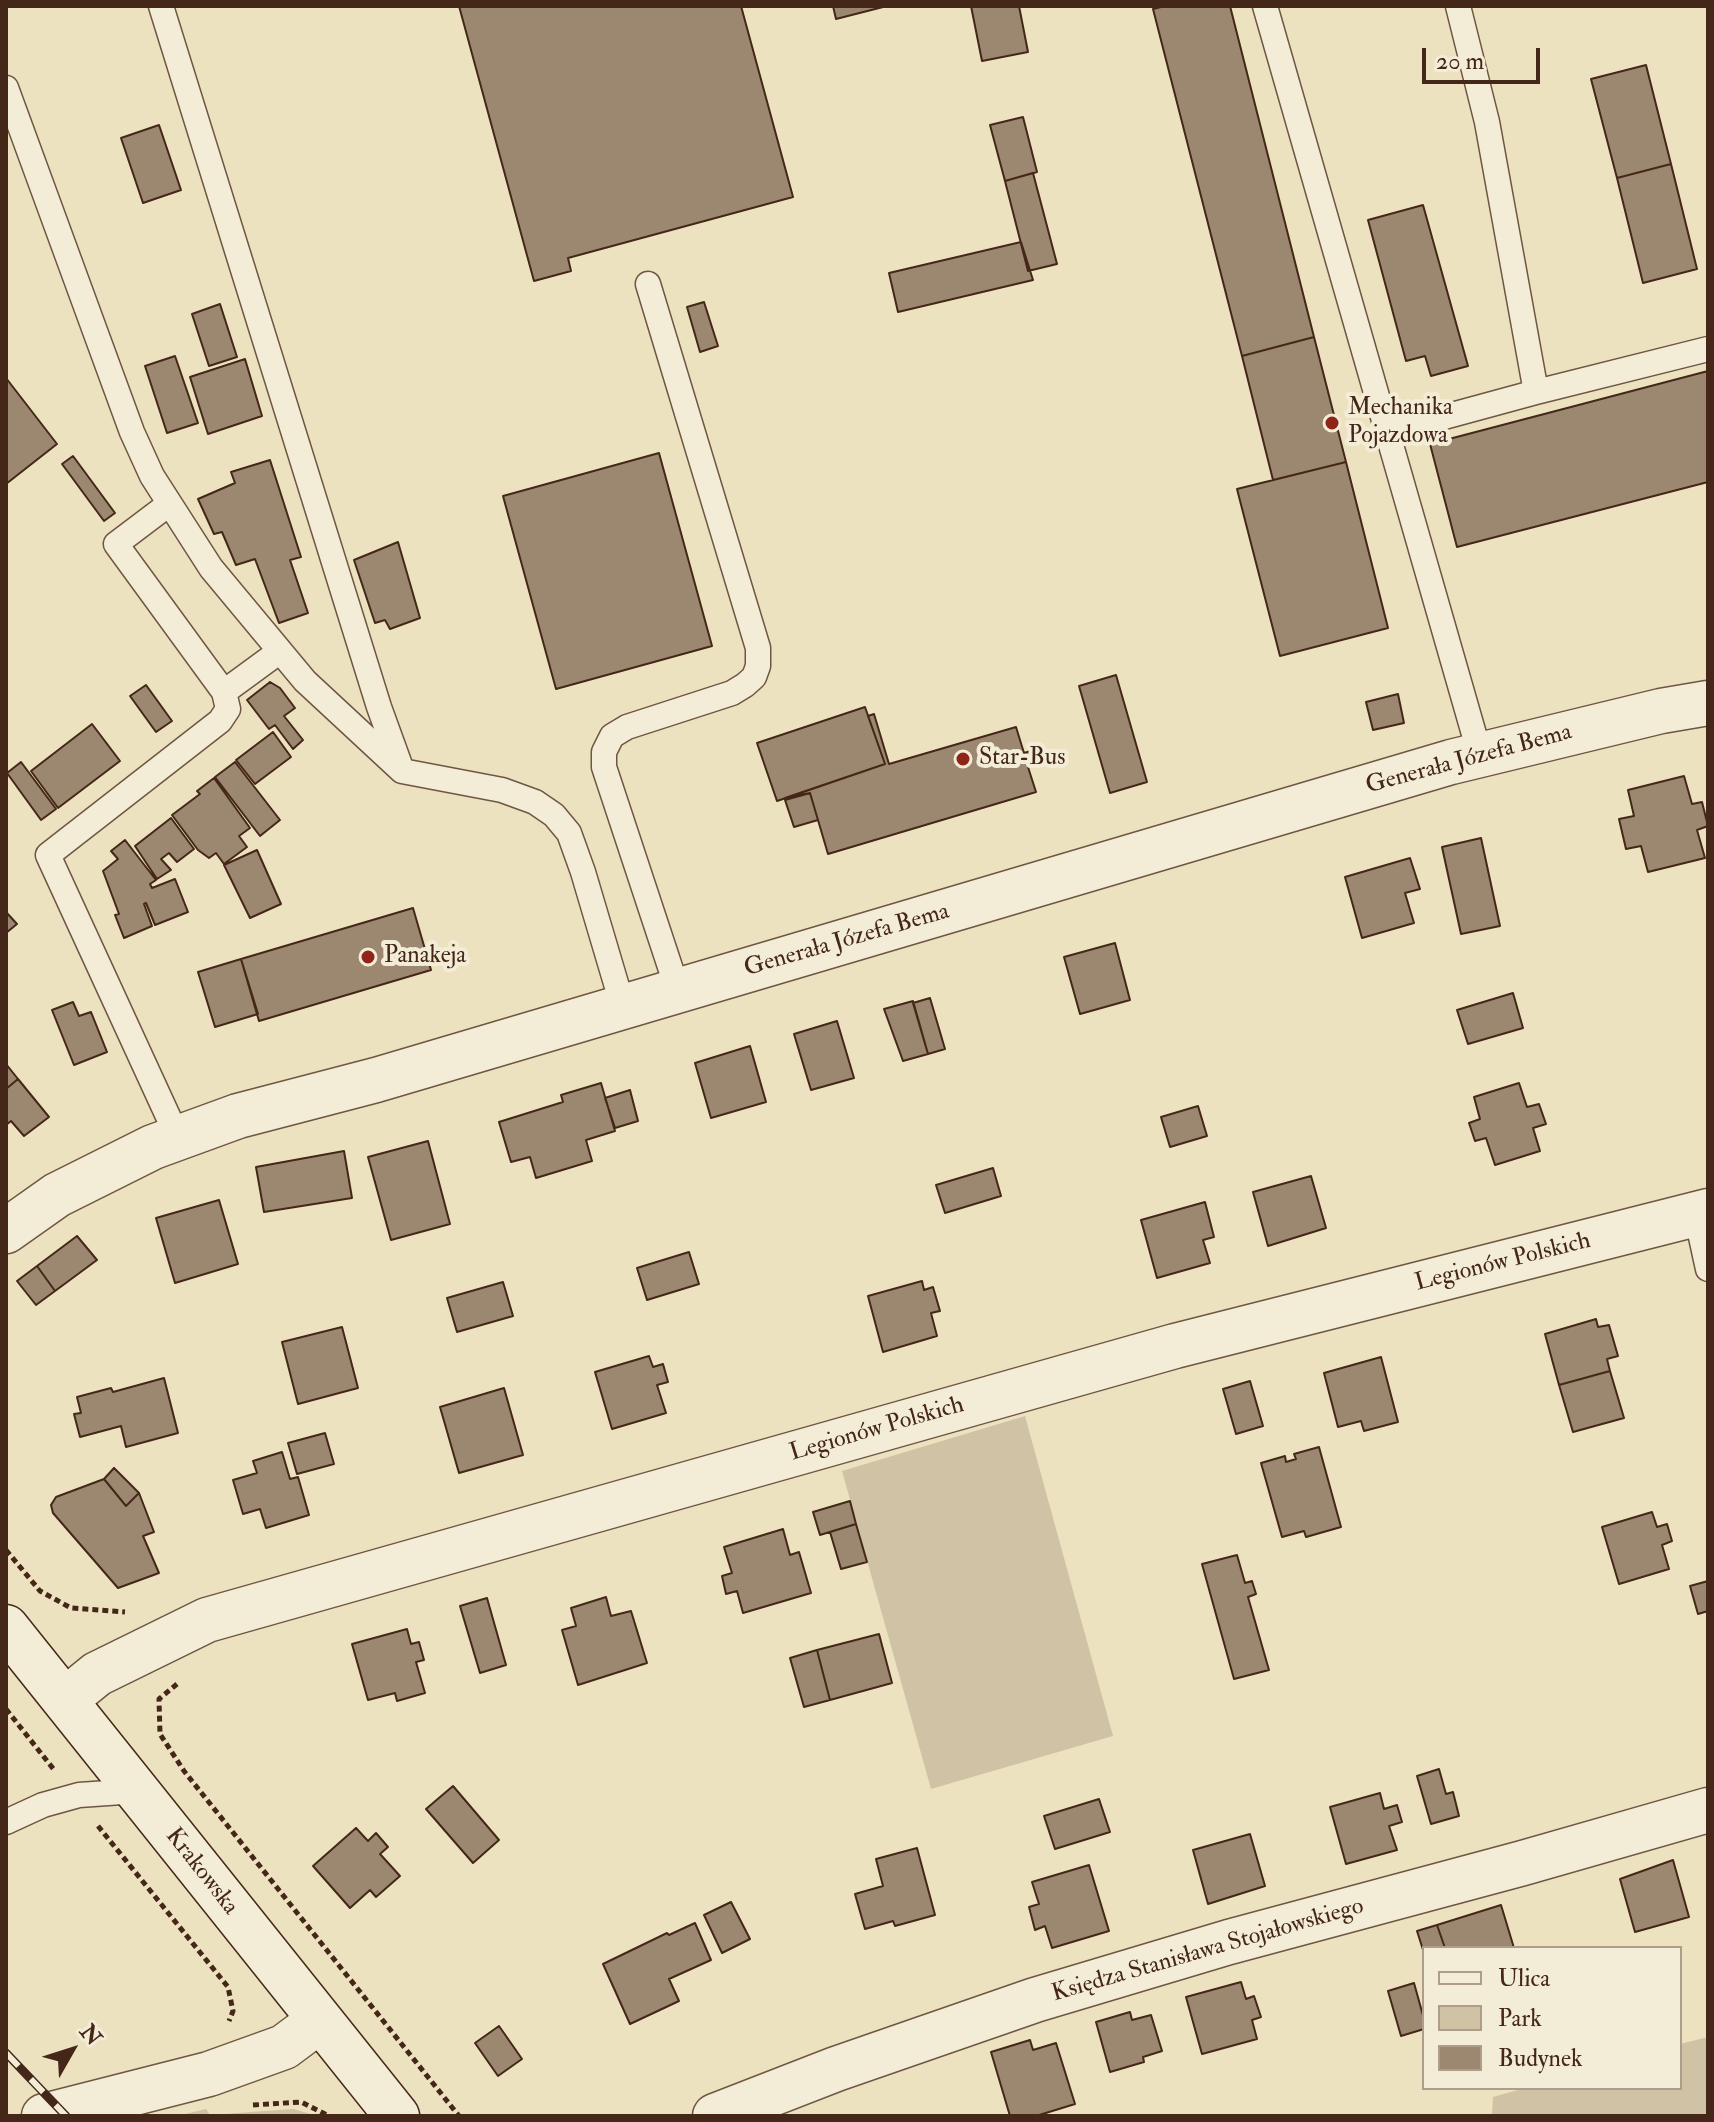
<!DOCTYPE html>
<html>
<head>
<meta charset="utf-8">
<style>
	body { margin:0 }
	#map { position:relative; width:1714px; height:2122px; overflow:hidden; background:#ede2c0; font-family:"IM FELL Double Pica",serif }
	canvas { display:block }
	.frame { position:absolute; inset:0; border:8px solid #452719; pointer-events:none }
	.legend { position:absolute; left:1422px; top:1946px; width:260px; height:144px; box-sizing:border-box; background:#f3ecd6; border:2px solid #ad9d8a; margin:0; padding:10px 14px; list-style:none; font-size:24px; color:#452719 }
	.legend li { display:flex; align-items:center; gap:16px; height:40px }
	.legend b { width:40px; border:2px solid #ad9d8a }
	.north { position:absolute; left:32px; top:2010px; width:80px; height:80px; -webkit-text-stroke:6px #f3ecd6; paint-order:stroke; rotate:51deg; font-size:22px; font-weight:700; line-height:32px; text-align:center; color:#452719 }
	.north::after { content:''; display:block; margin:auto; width:28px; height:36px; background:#452719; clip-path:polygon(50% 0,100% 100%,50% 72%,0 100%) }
	.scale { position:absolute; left:1422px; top:48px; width:118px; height:36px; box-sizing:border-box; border:4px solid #452719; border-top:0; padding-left:10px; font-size:24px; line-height:28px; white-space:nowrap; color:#452719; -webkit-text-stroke:6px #f3ecd6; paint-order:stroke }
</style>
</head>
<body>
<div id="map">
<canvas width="1714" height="2122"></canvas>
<div class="frame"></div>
<ul class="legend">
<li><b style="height:10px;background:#f3ecd6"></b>Ulica</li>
<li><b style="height:22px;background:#d0c2a4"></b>Park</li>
<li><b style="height:22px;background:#9c8870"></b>Budynek</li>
</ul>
<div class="north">N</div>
<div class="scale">20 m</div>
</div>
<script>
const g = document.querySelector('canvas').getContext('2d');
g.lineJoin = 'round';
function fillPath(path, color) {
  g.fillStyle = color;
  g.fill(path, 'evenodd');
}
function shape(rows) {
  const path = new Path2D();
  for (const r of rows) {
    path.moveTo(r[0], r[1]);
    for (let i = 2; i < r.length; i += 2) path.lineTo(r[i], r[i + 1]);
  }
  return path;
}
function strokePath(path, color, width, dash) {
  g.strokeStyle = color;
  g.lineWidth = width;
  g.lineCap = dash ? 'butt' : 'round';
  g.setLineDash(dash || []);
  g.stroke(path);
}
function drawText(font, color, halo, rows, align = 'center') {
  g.font = font + ' "IM FELL Double Pica",serif';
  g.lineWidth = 8;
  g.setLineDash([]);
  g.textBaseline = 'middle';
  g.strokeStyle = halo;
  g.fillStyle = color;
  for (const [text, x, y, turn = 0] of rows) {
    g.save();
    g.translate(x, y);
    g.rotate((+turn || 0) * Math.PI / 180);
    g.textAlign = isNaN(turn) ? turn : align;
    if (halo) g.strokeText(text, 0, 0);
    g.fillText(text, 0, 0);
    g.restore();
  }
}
fillPath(shape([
	[1025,1416,1113,1736,931,1789,842,1471],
	[1708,2037,1708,2116,1492,2116,1493,2097,1525,2088,1680,2088,1680,2044],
	[206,2109,210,2115,293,2109,318,2116,177,2116]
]), '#d0c2a4');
const building = shape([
	[459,6,741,6,793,197,568,258,571,271,534,281,459,6],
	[833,6,887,6,836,19,833,6],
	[971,6,1019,6,1028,52,982,61,971,6],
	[1165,6,1230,6,1314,337,1242,356,1153,9,1165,6],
	[1646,65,1671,164,1617,178,1591,79,1646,65],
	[1023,117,1037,172,1005,181,990,125,1023,117],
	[159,125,181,190,143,203,121,138,159,125],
	[1671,164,1697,269,1643,283,1617,178,1671,164],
	[1033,173,1057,264,1028,271,1005,181,1033,173],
	[1423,205,1468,366,1431,376,1425,356,1406,361,1368,220,1423,205],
	[1021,242,1033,280,898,312,889,273,1021,242],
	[704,302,718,346,700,352,687,307,704,302],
	[220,304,237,357,209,366,192,314,220,304],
	[1314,337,1346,462,1273,480,1242,356,1314,337],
	[175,356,198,423,167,433,145,366,175,356],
	[245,359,262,416,208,434,190,377,245,359],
	[1708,371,1708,482,1457,547,1430,444,1708,371],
	[6,378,57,444,6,484,6,378],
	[659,453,712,646,556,689,503,496,659,453],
	[73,456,115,513,104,521,62,464,73,456],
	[270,460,301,557,290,560,308,613,279,623,255,559,236,565,222,532,214,534,198,499,235,483,231,472,270,460],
	[1346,462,1388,628,1280,656,1237,489,1346,462],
	[398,542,420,618,390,629,385,620,375,623,354,560,398,542],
	[1116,675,1147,782,1110,793,1079,686,1116,675],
	[270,682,280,688,295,708,284,716,303,740,293,749,275,725,269,729,247,700,270,682],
	[146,685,172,721,156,732,130,696,146,685],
	[1398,694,1404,723,1373,730,1366,702,1398,694],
	[865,707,885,764,777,801,757,743,865,707],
	[874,714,889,764,1016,727,1024,753,1034,750,1038,764,1028,767,1036,792,828,854,810,793,785,798,885,764,868,716,874,714],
	[92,724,120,761,58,808,31,771,92,724],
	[273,732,291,757,255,784,236,760,273,732],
	[21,762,56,809,41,820,7,773,21,762],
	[235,762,280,820,260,836,215,777,235,762],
	[1684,776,1692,804,1702,802,1708,826,1697,830,1705,858,1648,872,1641,846,1626,849,1619,819,1634,816,1628,790,1684,776],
	[214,778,250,828,239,836,247,847,224,864,216,853,209,858,198,850,172,815,200,794,197,791,214,778],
	[810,793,818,820,794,827,785,800,810,793],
	[171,818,194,849,177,862,169,853,161,859,171,870,157,879,135,846,171,818],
	[1481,838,1500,926,1461,934,1442,847,1481,838],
	[125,840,156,880,150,884,152,888,175,879,188,912,155,925,146,903,144,904,152,926,124,938,115,915,119,914,103,871,118,859,111,851,125,840],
	[257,850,281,904,250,918,224,865,257,850],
	[1410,858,1420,889,1405,893,1414,923,1362,938,1345,877,1410,858],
	[413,908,431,970,259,1021,241,959,413,908],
	[6,912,17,924,6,933,6,912],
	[1115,943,1130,1000,1080,1014,1064,957,1115,943],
	[241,959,258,1014,215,1027,198,972,241,959],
	[1513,993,1523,1028,1468,1044,1457,1010,1513,993],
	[930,998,945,1049,928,1054,913,1003,930,998],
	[913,1001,928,1054,903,1061,884,1009,913,1001],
	[73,1002,79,1016,91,1012,107,1052,74,1065,52,1010,73,1002],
	[837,1021,854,1078,811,1090,794,1034,837,1021],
	[750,1046,766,1102,711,1118,695,1063,750,1046],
	[6,1064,18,1079,6,1089,6,1064],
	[18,1079,49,1117,24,1136,11,1121,6,1125,6,1089,18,1079],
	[601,1083,615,1131,586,1140,592,1161,536,1178,530,1157,511,1162,499,1122,563,1102,561,1095,601,1083],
	[1519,1083,1527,1107,1539,1104,1546,1124,1533,1128,1540,1151,1495,1165,1486,1138,1475,1141,1469,1123,1480,1119,1474,1097,1519,1083],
	[630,1090,638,1121,615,1128,605,1098,630,1090],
	[1198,1106,1207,1136,1170,1147,1161,1117,1198,1106],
	[428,1141,450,1224,391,1240,368,1157,428,1141],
	[344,1151,352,1198,264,1212,256,1167,344,1151],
	[993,1168,1001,1196,945,1213,936,1185,993,1168],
	[1311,1176,1326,1228,1268,1246,1253,1192,1311,1176],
	[219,1200,238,1264,175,1283,156,1218,219,1200],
	[1205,1202,1214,1237,1203,1240,1210,1263,1157,1278,1141,1220,1205,1202],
	[77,1236,97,1260,55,1291,37,1266,77,1236],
	[689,1252,699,1284,647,1300,637,1268,689,1252],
	[37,1266,55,1291,36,1305,17,1281,37,1266],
	[922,1281,924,1290,933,1287,940,1311,931,1313,937,1336,883,1352,868,1296,922,1281],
	[503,1282,513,1316,457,1332,447,1298,503,1282],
	[1596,1319,1598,1327,1609,1325,1618,1356,1607,1359,1610,1371,1559,1385,1545,1334,1596,1319],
	[342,1327,358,1388,298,1404,282,1342,342,1327],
	[649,1356,653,1367,663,1364,668,1382,657,1385,666,1413,612,1429,595,1372,649,1356],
	[1381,1357,1398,1422,1364,1431,1361,1421,1338,1427,1324,1373,1381,1357],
	[1610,1371,1624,1418,1573,1432,1559,1385,1610,1371],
	[164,1378,178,1433,126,1447,121,1426,80,1437,74,1414,81,1413,77,1397,111,1388,113,1392,164,1378],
	[1250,1381,1263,1426,1236,1434,1223,1389,1250,1381],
	[504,1388,523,1455,459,1473,440,1407,504,1388],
	[325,1433,334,1464,297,1474,288,1443,325,1433],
	[1319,1447,1341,1527,1306,1537,1304,1531,1282,1537,1261,1463,1285,1456,1286,1462,1296,1459,1294,1454,1319,1447],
	[282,1452,290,1479,298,1477,309,1515,266,1528,260,1509,243,1514,233,1480,257,1473,253,1461,282,1452],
	[114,1468,139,1493,126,1506,104,1479,114,1468],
	[104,1479,126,1506,139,1493,154,1532,143,1536,159,1573,118,1588,53,1513,51,1505,56,1497,104,1479],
	[850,1501,856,1524,820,1535,813,1512,850,1501],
	[1652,1512,1657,1527,1667,1524,1672,1541,1662,1545,1669,1569,1619,1584,1602,1527,1652,1512],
	[856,1524,867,1562,841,1569,830,1532,856,1524],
	[783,1529,790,1555,799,1552,811,1593,743,1613,737,1591,726,1594,722,1576,732,1573,724,1547,783,1529],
	[1237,1555,1245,1583,1252,1581,1256,1594,1248,1597,1269,1670,1234,1679,1202,1564,1237,1555],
	[1708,1581,1708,1611,1698,1614,1690,1586,1708,1581],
	[606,1597,611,1616,631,1611,647,1663,578,1685,562,1630,576,1626,571,1608,606,1597],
	[487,1598,506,1665,480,1673,460,1606,487,1598],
	[407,1629,411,1644,419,1642,424,1660,416,1662,425,1693,397,1701,395,1693,368,1700,352,1644,407,1629],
	[879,1634,892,1683,830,1700,817,1650,879,1634],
	[817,1650,830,1700,804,1707,790,1658,817,1650],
	[1439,1769,1446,1794,1453,1792,1459,1816,1431,1824,1417,1776,1439,1769],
	[453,1786,499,1840,473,1863,426,1809,453,1786],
	[1380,1793,1384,1809,1397,1805,1402,1822,1389,1826,1397,1850,1346,1864,1330,1807,1380,1793],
	[1099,1799,1110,1832,1055,1849,1044,1816,1099,1799],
	[356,1828,368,1841,376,1833,388,1847,380,1854,400,1876,376,1897,370,1890,350,1908,313,1866,356,1828],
	[1250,1834,1265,1886,1208,1904,1193,1850,1250,1834],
	[917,1848,935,1915,895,1926,893,1921,865,1929,855,1894,883,1886,876,1859,917,1848],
	[1673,1860,1689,1917,1635,1932,1620,1879,1673,1860],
	[1089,1865,1109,1931,1052,1948,1045,1926,1035,1930,1029,1907,1039,1904,1032,1882,1089,1865],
	[731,1902,750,1939,722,1953,704,1915,731,1902],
	[1501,1905,1514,1948,1445,1948,1437,1925,1501,1905],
	[695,1923,711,1960,669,1979,679,2001,630,2024,603,1964,667,1933,669,1935,695,1923],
	[1437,1925,1445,1948,1424,1948,1424,1953,1417,1931,1437,1925],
	[1241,1982,1246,1999,1254,1996,1261,2017,1252,2020,1257,2039,1202,2054,1186,1997,1241,1982],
	[1414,1983,1424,2019,1424,2029,1401,2036,1388,1991,1414,1983],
	[1130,2012,1132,2020,1151,2015,1162,2051,1143,2057,1144,2062,1110,2072,1096,2022,1130,2012],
	[499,2026,522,2059,498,2076,475,2043,499,2026],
	[1030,2040,1033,2050,1056,2043,1075,2104,1036,2116,1010,2116,991,2052,1030,2040]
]);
fillPath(building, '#9c8870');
strokePath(building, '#452719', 2);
const service = shape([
	[161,6,379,707,400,765],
	[1265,6,1480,755],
	[1458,6,1487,122,1536,392],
	[6,88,132,432,152,476,211,568,305,681,402,771,502,790,535,802,554,815,569,833,583,872,623,1007],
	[648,284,758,648,758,666,754,677,745,685,732,693,627,727,612,736,604,752,604,767,678,991],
	[1389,432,1536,392,1708,349],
	[169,504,116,544,224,692,228,709,220,721,48,855,178,1138],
	[224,692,280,651],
	[1696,1214,1708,1269],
	[6,1822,43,1805,79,1795,137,1791]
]);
const minor = shape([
	[6,1231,57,1195,153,1147,238,1116,376,1080,1451,762,1661,711,1708,703],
	[65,1700,97,1674,207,1620,1175,1346,1708,1211],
	[715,2116,836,2069,1035,2000,1229,1942,1523,1863,1708,1810]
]);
const tertiary = shape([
	[44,2116,209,2074,284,2047,319,2021]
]);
const secondary = shape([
	[6,1627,397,2116]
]);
strokePath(service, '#6f5643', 27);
strokePath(minor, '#6f5643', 47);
strokePath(tertiary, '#6f5643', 47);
strokePath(secondary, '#452719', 47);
strokePath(shape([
	[6,1550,40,1591,71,1608,125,1612],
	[177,1684,159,1699,160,1734,184,1771,459,2116],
	[6,1709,55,1771],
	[98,1826,228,1987,233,2011,229,2021],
	[253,2105,301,2102,329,2116]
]), '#452719', 5, [6, 4]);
strokePath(service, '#f3ecd6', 24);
strokePath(minor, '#f3ecd6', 44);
strokePath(tertiary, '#f3ecd6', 44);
strokePath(secondary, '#f3ecd6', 44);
const rail = shape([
	[6,2053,66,2116]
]);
strokePath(rail, '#452719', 9);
strokePath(rail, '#f3ecd6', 6, [18]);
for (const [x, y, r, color] of [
	[1332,423,8,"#8f2418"],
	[963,759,8,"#8f2418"],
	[368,957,8,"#8f2418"]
]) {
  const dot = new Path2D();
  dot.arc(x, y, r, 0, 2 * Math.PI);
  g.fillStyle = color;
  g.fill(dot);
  strokePath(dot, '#f3ecd6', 3);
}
drawText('24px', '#452719', '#f3ecd6', [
	["Mechanika",1348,409],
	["Pojazdowa",1348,437],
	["Star-Bus",979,759],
	["Panakeja",384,957]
], 'left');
drawText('24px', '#452719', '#f3ecd6', [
	["Generała Józefa Bema",1469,760,-15],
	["Generała Józefa Bema",847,941,-16],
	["Legionów Polskich",1503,1263,-14],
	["Legionów Polskich",877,1430,-16],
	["Krakowska",201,1872,52],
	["Księdza Stanisława Stojałowskiego",1208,1951,-16]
]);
</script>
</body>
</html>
